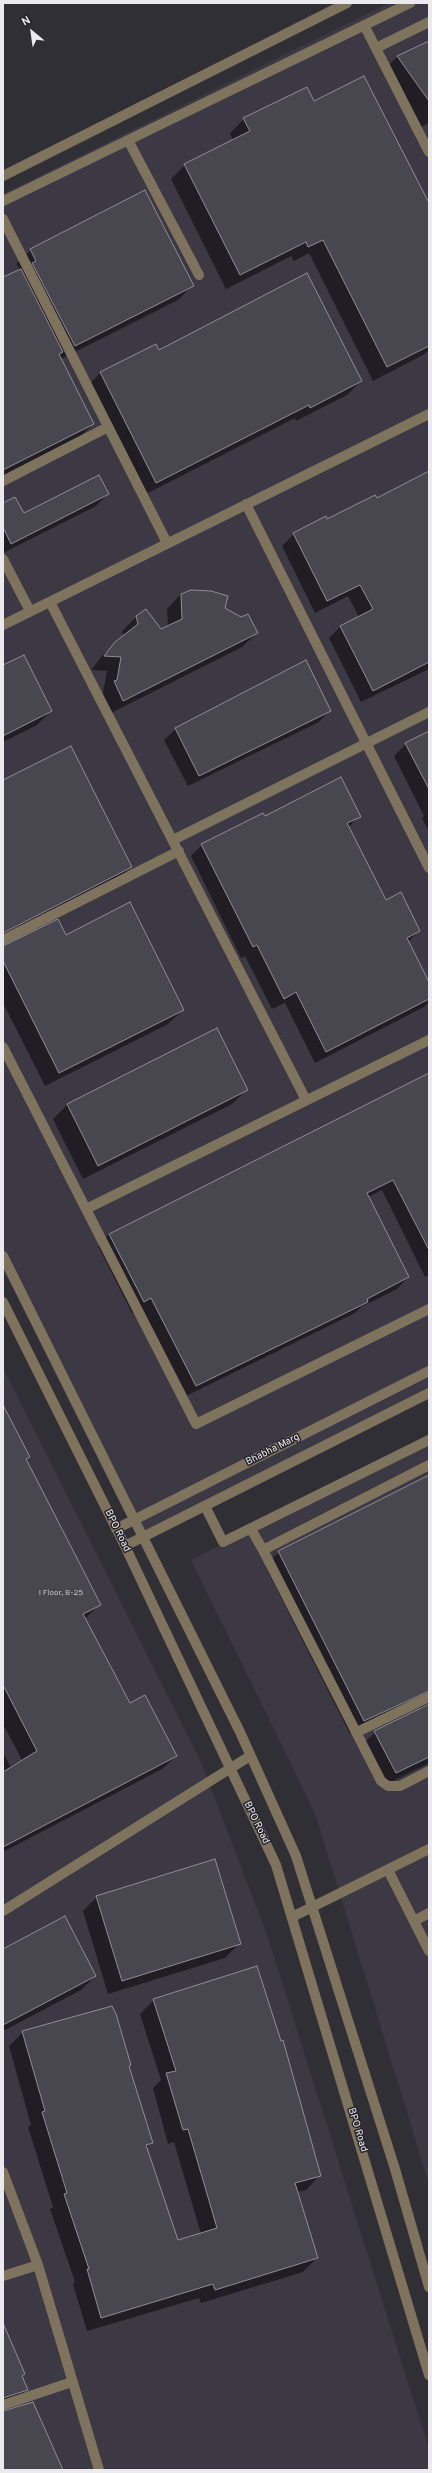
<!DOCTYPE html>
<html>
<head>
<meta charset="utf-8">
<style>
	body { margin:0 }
	#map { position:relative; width:432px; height:2473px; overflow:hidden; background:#312f36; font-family:Overpass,sans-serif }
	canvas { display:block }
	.frame { position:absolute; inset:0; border:4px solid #ebeaef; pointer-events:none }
	.north { position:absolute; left:12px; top:12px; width:40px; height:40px; -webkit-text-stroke:3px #27252c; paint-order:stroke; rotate:331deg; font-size:11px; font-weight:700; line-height:16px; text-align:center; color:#ebeaef }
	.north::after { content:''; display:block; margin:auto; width:14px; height:18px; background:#ebeaef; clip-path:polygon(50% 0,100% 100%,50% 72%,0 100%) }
</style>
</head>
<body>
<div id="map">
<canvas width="432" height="2473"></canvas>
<div class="frame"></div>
<div class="north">N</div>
</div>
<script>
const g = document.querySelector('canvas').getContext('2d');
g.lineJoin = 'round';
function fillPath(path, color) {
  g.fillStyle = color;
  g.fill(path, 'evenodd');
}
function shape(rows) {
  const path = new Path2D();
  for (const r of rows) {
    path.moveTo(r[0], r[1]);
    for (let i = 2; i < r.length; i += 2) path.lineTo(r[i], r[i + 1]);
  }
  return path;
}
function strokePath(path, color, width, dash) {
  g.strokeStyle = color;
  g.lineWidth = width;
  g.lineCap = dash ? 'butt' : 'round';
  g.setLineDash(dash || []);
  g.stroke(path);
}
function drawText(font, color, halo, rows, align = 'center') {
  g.font = font + ' Overpass,sans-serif';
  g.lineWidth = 3;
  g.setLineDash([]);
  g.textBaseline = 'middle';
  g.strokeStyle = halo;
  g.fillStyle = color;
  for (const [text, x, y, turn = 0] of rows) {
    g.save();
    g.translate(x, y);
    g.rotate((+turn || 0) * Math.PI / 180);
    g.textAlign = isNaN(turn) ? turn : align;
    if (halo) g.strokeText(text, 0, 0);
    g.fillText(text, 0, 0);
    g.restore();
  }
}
fillPath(shape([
	[389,3,429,3,429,1393,143,1537,3,1270,3,194],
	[3,1368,201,1762,267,1935,429,2449,429,2470,3,2470],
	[429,1439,429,2184,315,1813,191,1560]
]), '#3c3844');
fillPath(shape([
	[429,42,429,123,415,130,384,70,398,56],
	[313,102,429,206,429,350,423,355,373,381,309,253,294,261,291,256,226,289,171,179,185,165,233,141,230,133,244,119],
	[31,250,192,286,178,300,61,359,93,424,79,438,3,476,3,279,20,270,16,264],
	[159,352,361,381,347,395,296,421,295,418,142,496,87,387,101,372],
	[429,472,429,669,361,702,329,638,341,626,359,617,348,596,315,613,282,546,294,534,376,499],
	[108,494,96,506,3,553,3,504,23,515],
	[181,594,224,609,257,633,242,647,109,714,100,696,103,693,107,671,91,670,101,657,124,636,122,631,136,617,161,630,168,627,167,609],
	[3,666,51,711,37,725,3,742],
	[330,710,319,722,188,786,164,740,176,729],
	[429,732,429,832,422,818,424,816,394,756,406,744],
	[3,781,131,867,117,881,3,939],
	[359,816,348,828,385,901,419,931,408,942,429,984,429,1002,424,1007,315,1063,285,1003,272,1009,245,956,241,958,191,856,202,845,264,817],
	[65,936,183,1010,168,1024,45,1086,3,1003,3,947],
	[216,1030,246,1090,232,1104,83,1179,53,1119,67,1105],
	[429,1075,429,1275,425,1277,382,1190,368,1197,408,1277,397,1289,361,1307,355,1313,184,1397,140,1309,132,1313,98,1246,109,1234],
	[3,1408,29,1457,26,1460,99,1605,85,1619,130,1704,176,1756,162,1769,3,1852,3,1752,10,1766,22,1760,3,1724],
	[429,1476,429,1763,381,1787,361,1746,375,1732,421,1708,411,1705,350,1734,265,1566,279,1552],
	[97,1897,240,1943,225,1958,108,1994,83,1911],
	[3,1950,95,1976,81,1990,3,2031],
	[154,2000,320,2175,306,2190,297,2192,317,2258,303,2272,201,2303,199,2298,87,2331,73,2284,75,2282,50,2209,53,2207,28,2127,31,2125,9,2046,23,2032,128,2066,151,2143,146,2148,177,2242,201,2234,174,2142,168,2144,153,2088,161,2080,140,2014],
	[3,2325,24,2374,21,2377,27,2390,14,2402,3,2406]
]), '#0007');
const building = shape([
	[429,41,429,101,397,56,429,41],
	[364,76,429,203,429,346,387,367,323,240,308,247,306,242,240,275,184,164,250,131,243,118,307,87,314,101,364,76],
	[145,190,194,286,75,346,32,263,36,261,30,249,145,190],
	[21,269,63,352,59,354,94,424,3,470,3,277,21,269],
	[307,273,362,381,310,408,309,405,156,483,100,372,156,344,159,350,307,273],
	[429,471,429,662,373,691,340,626,373,609,360,585,327,601,293,533,326,516,327,519,375,495,377,498,429,471],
	[99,475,109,494,11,544,3,527,3,503,15,497,24,513,99,475],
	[191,590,211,591,228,596,225,608,241,617,248,614,258,633,123,701,114,681,117,680,121,657,104,656,115,642,138,624,136,616,146,609,161,629,182,619,181,594,191,590],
	[24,655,52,711,3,736,3,665,24,655],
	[306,660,331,711,199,776,175,728,306,660],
	[429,731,429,789,405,743,429,731],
	[71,746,132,867,3,933,3,780,71,746],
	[341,777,361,817,347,823,386,900,401,892,420,931,407,938,429,982,429,999,326,1052,296,992,284,999,257,945,253,947,201,844,263,813,265,816,341,777],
	[130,902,184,1010,59,1073,3,961,3,946,58,919,66,935,130,902],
	[217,1028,248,1090,98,1166,67,1104,217,1028],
	[429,1073,429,1250,393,1180,367,1193,409,1277,367,1299,368,1302,196,1386,151,1298,144,1302,109,1234,429,1073],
	[3,1405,30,1457,26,1459,101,1605,83,1614,130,1703,145,1695,177,1756,3,1847,3,1772,37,1751,3,1685,3,1405],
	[429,1475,429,1691,364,1721,278,1551,429,1475],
	[429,1704,429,1757,396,1773,374,1731,429,1704],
	[215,1859,241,1944,122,1981,96,1896,215,1859],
	[65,1916,96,1976,3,2025,3,1949,65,1916],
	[257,1966,281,2041,283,2040,321,2176,295,2183,318,2258,215,2290,213,2284,101,2318,87,2269,89,2269,64,2194,67,2193,42,2112,45,2111,22,2031,112,2006,116,2014,131,2065,129,2066,153,2143,146,2145,178,2240,217,2228,188,2129,183,2130,166,2073,176,2071,153,1999,257,1966],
	[3,2323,25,2374,22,2376,28,2390,3,2398,3,2323],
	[33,2402,63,2470,3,2470,3,2411,33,2402]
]);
fillPath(building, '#48464e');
strokePath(building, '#8f8d95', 1);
strokePath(shape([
	[364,25,429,152],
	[376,48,429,22],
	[128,140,199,275],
	[3,176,347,3],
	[3,201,410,3],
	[3,219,167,543],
	[3,481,108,427],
	[246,504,429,868],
	[3,559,30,611],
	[50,602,306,1100],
	[3,625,429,414],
	[173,840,429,712],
	[3,940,179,851],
	[3,1047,196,1424,429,1309],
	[86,1209,429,1040],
	[3,1256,240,1732,296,1856,395,2169,429,2287],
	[3,1302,125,1546,276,1865,429,2375],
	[429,1465,263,1550,381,1781,388,1786,400,1786,429,1771],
	[205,1506,223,1542,429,1440],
	[116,1529,429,1371],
	[251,1529,263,1550],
	[125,1546,429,1393],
	[357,1732,429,1697],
	[388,1870,429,1951],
	[3,1911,250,1756],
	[292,1917,429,1849],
	[414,1921,429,1913],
	[3,2172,38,2265,99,2470],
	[3,2276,38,2265],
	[3,2405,72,2382]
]), '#7e745d', 10);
drawText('8px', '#c2c1c7', null, [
	["I Floor, B-25",61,1593]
]);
drawText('10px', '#ebeaef', '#27252c', [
	["Bhabha Marg",273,1450,-27],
	["BPO Road",117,1531,64],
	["BPO Road",256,1823,64],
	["BPO Road",357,2130,73]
]);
</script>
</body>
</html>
